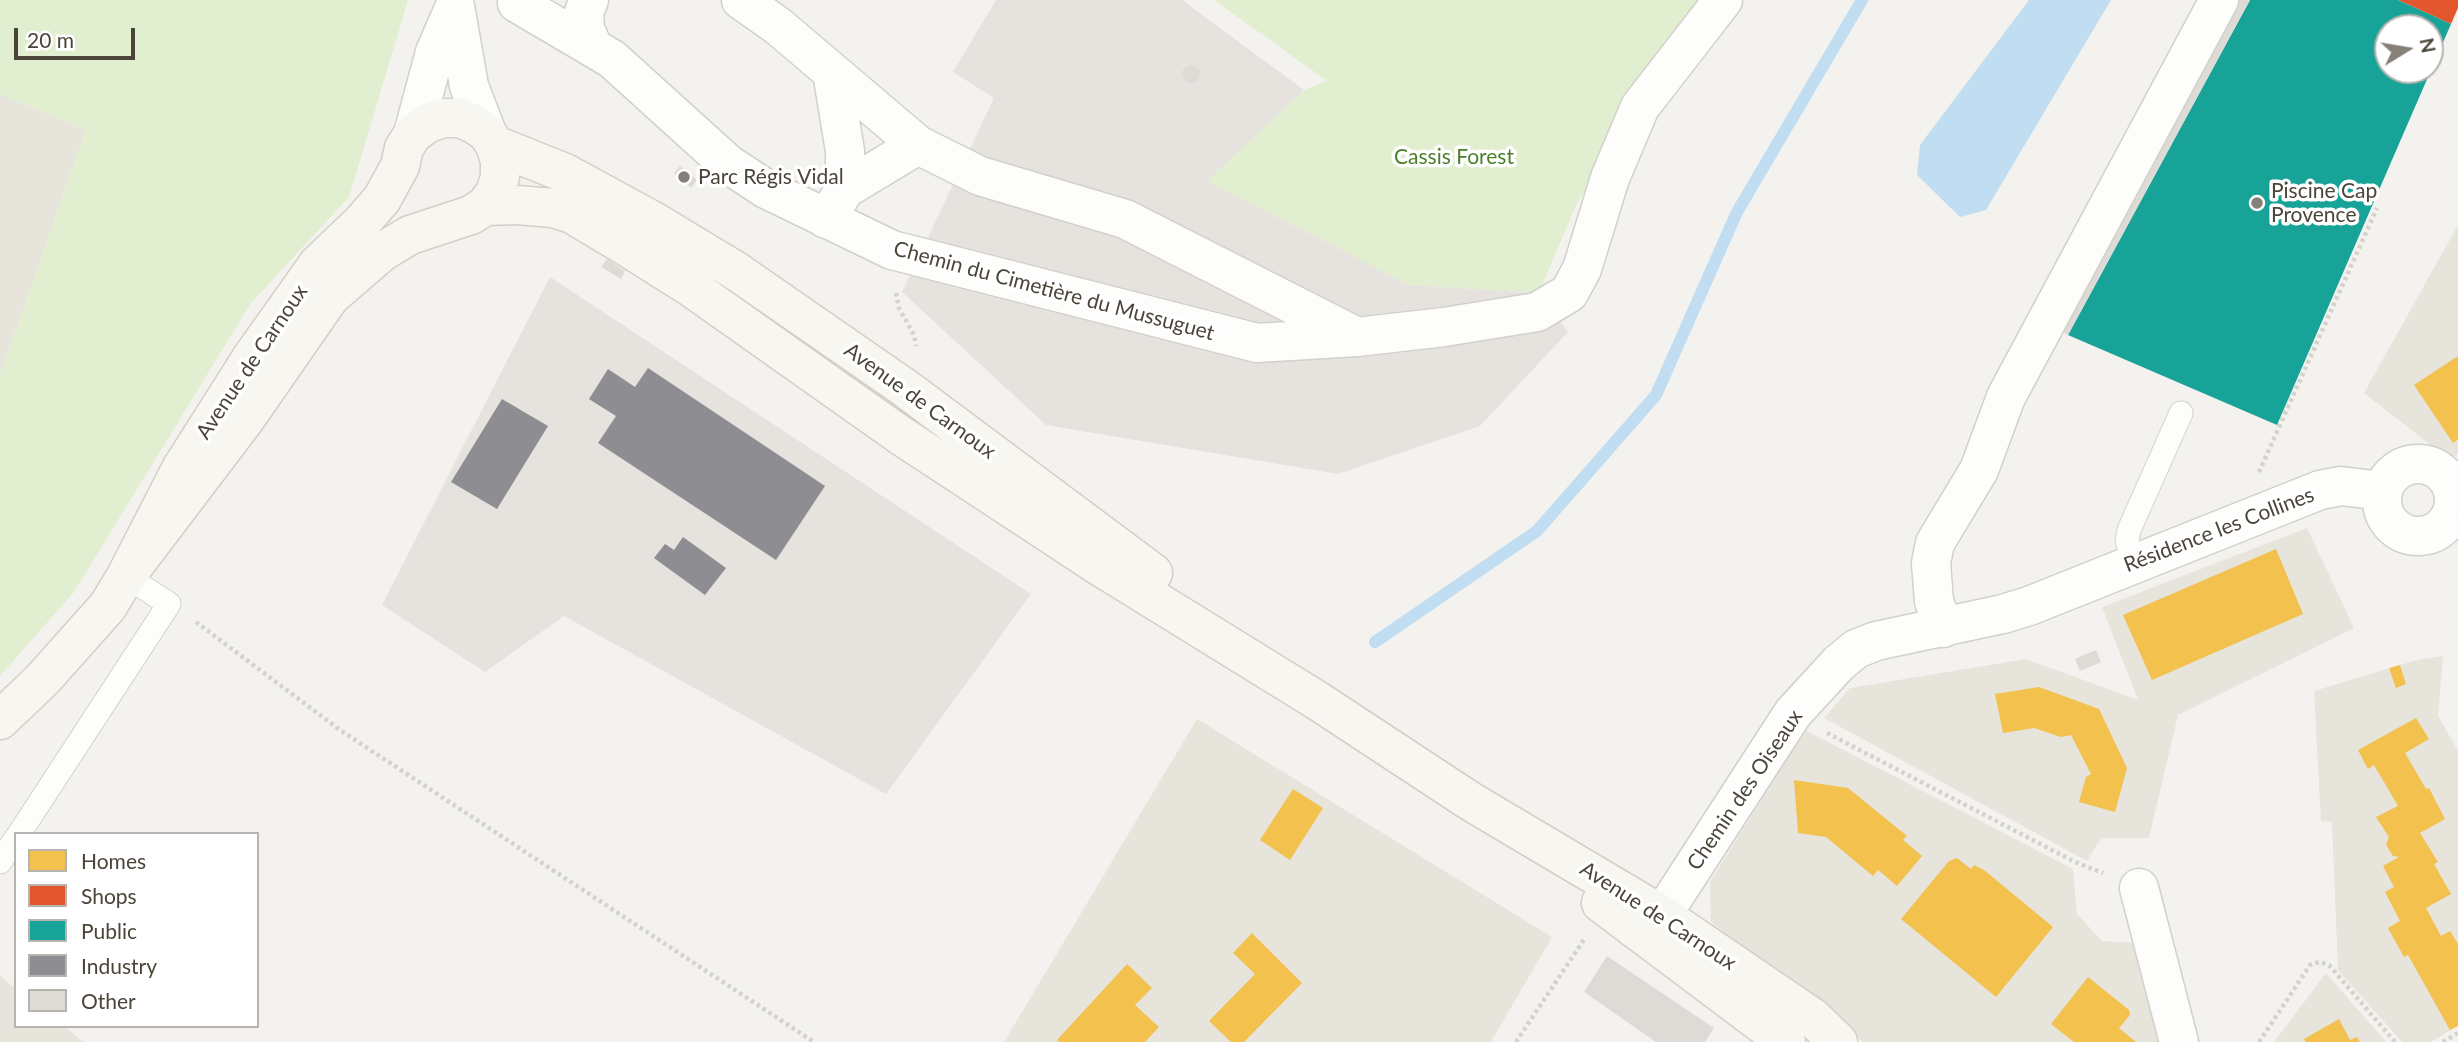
<!DOCTYPE html>
<html>
<head>
<meta charset="utf-8">
<style>
	body { margin:0 }
	#map { position:relative; width:2458px; height:1042px; overflow:hidden; background:#f4f2ee; font-family:Lato,sans-serif }
	canvas { display:block }
	.legend { position:absolute; left:14px; top:832px; width:245px; height:196px; box-sizing:border-box; background:#fff; border:2px solid #b7b4b0; margin:0; padding:9px 12px; list-style:none; font-size:21px; color:#4b4439 }
	.legend li { display:flex; align-items:center; gap:14px; height:35px }
	.legend b { width:35px; border:2px solid #b7b4b0 }
	.north { position:absolute; left:2374px; top:14px; width:70px; height:70px; box-sizing:border-box; background:#fff; border:2px solid #b7b4b0; border-radius:50%; rotate:79deg; font-size:19px; font-weight:700; line-height:28px; text-align:center; color:#4b4439 }
	.north::after { content:''; display:block; margin:auto; width:24px; height:32px; background:#868178; clip-path:polygon(50% 0,100% 100%,50% 72%,0 100%) }
	.scale { position:absolute; left:14px; top:28px; width:121px; height:32px; box-sizing:border-box; border:4px solid #4b4439; border-top:0; padding-left:9px; font-size:21px; line-height:24px; white-space:nowrap; color:#4b4439; -webkit-text-stroke:5px #fff; paint-order:stroke }
</style>
</head>
<body>
<div id="map">
<canvas width="2458" height="1042"></canvas>
<ul class="legend">
<li><b style="height:19px;background:#f2c14e"></b>Homes</li>
<li><b style="height:19px;background:#e4572e"></b>Shops</li>
<li><b style="height:19px;background:#17a398"></b>Public</li>
<li><b style="height:19px;background:#8d8d92"></b>Industry</li>
<li><b style="height:19px;background:#dedbd6"></b>Other</li>
</ul>
<div class="north">N</div>
<div class="scale">20 m</div>
</div>
<script>
const g = document.querySelector('canvas').getContext('2d');
g.lineJoin = 'round';
function fillPath(path, color) {
  g.fillStyle = color;
  g.fill(path, 'evenodd');
}
function shape(rows) {
  const path = new Path2D();
  for (const r of rows) {
    if (r.length === 3) {
      path.moveTo(r[0] + r[2], r[1]);
      path.arc(r[0], r[1], r[2], 0, 2 * Math.PI);
      continue;
    }
    path.moveTo(r[0], r[1]);
    for (let i = 2; i < r.length; i += 2) path.lineTo(r[i], r[i + 1]);
  }
  return path;
}
function strokePath(path, color, width, dash) {
  g.strokeStyle = color;
  g.lineWidth = width;
  g.lineCap = dash ? 'butt' : 'round';
  g.setLineDash(dash || []);
  g.stroke(path);
}
function drawText(font, color, halo, rows, align = 'center') {
  g.font = font + ' Lato,sans-serif';
  g.lineWidth = 7;
  g.setLineDash([]);
  g.textBaseline = 'middle';
  g.strokeStyle = halo;
  g.fillStyle = color;
  for (const [text, x, y, turn = 0] of rows) {
    g.save();
    g.translate(x, y);
    g.rotate((+turn || 0) * Math.PI / 180);
    g.textAlign = isNaN(turn) ? turn : align;
    if (halo) g.strokeText(text, 0, 0);
    g.fillText(text, 0, 0);
    g.restore();
  }
}
fillPath(shape([
	[0,94,86,130,0,376],
	[2458,225,2458,454,2450,460,2364,393],
	[2307,528,2354,628,2178,715,2149,838,2101,838,2087,861,1824,718,1850,688,2026,659,2138,700,2102,607],
	[2443,656,2438,716,2458,751,2458,1026,2431,1042,2402,1042,2338,970,2332,822,2321,821,2314,691,2417,660],
	[1197,719,1552,937,1491,1042,1004,1042],
	[1805,730,2073,869,2077,914,2102,941,2133,943,2164,1042,1863,1042,1711,922,1710,882],
	[2326,973,2386,1042,2274,1042],
	[0,976,16,989,16,1026,64,1026,84,1042,0,1042]
]), '#e7e4dc');
fillPath(shape([
	[550,277,1031,594,886,794,564,616,485,672,382,605]
]), '#e6e2de');
fillPath(shape([
	[0,0,408,0,349,197,251,303,74,592,0,676,0,376,86,130,0,94],
	[1214,0,1708,0,1576,205,1539,293,1409,285,1207,181,1304,90,1327,81]
]), '#e1eecf');
fillPath(shape([
	[996,0,1182,0,1304,90,1207,181,1409,285,1539,293,1568,332,1480,426,1338,474,1046,425,902,292,994,98,953,72]
]), '#e6e3df');
fillPath(shape([
	[2029,0,2111,0,1986,210,1960,217,1917,175,1920,145]
]), '#c0ddf1');
fillPath(shape([
	[2458,356,2458,439,2453,443,2414,385],
	[2276,549,2303,614,2152,680,2123,615],
	[2400,665,2406,684,2396,688,2389,668],
	[2039,687,2099,709,2127,768,2115,812,2079,802,2086,777,2091,774,2071,735,2061,737,2034,728,2003,733,1995,694],
	[2416,718,2429,739,2405,753,2426,789,2429,788,2445,819,2420,833,2438,862,2434,864,2451,894,2426,908,2441,936,2450,931,2458,944,2458,1026,2450,1030,2408,955,2404,957,2388,928,2400,921,2385,892,2394,887,2383,866,2399,857,2393,856,2386,845,2389,837,2376,817,2398,806,2374,765,2368,769,2358,750],
	[1794,780,1848,788,1907,836,1903,840,1922,856,1897,886,1878,870,1873,876,1826,837,1798,833],
	[1293,789,1323,808,1290,860,1260,840],
	[1957,858,1971,869,1974,865,1984,870,2053,927,1996,997,1901,919,1949,861],
	[1252,933,1302,983,1244,1042,1231,1042,1209,1021,1255,974,1233,953],
	[1127,964,1152,988,1135,1005,1159,1027,1145,1042,1059,1042,1057,1040],
	[2088,977,2129,1010,2130,1015,2119,1028,2136,1042,2074,1042,2051,1024],
	[2339,1019,2350,1040,2357,1037,2360,1042,2306,1042,2304,1039]
]), '#f2c14e');
fillPath(shape([
	[2398,0,2458,0,2458,8,2451,24]
]), '#e4572e');
fillPath(shape([
	[2250,0,2398,0,2451,24,2277,425,2068,335],
	[2388,28,2430,28,2430,70,2388,70]
]), '#17a398');
fillPath(shape([
	[648,368,825,486,776,560,598,443,616,416,589,399,608,369,635,387],
	[502,399,548,426,497,509,451,482],
	[683,537,726,568,705,595,654,558,665,544,674,550]
]), '#8d8d92');
strokePath(shape([
	[1375,642,1537,531,1656,395,1737,212,1862,0]
]), '#c0ddf1', 12);
fillPath(shape([
	[2237,0,2250,0,2068,335,2056,330],
	[1191,74,9],
	[680,166,697,180,691,188,674,173],
	[607,259,625,271,621,279,601,267],
	[2096,650,2101,662,2080,671,2075,659],
	[1607,956,1714,1028,1705,1042,1656,1042,1584,992]
]), '#dedbd6');
const lane = shape([
	[2133,564,2127,540,2129,530,2181,413],
	[19,834,169,604,126,576],
	[0,862,16,838]
]);
const street = shape([
	[589,0,584,12,585,29,593,47],
	[741,0,778,26,918,145,980,176,1125,219,1357,337],
	[517,3,612,59,728,164,766,189,892,250,1257,343,1357,337,1444,327,1537,312,1569,293,1582,269,1610,178,1640,107,1723,0],
	[832,72,845,151,845,189],
	[413,134,435,52,455,6,469,86,487,133],
	[826,219,845,189,918,145],
	[2418,500,36],
	[1943,628,1934,601,1931,563,1935,543,1979,470,2006,397,2219,0],
	[2139,888,2179,1042],
	[1635,929,1649,925,1662,915,1793,713,1839,663,1856,649,1876,641,2003,614,2029,606,2320,490,2341,486,2382,491]
]);
const secondary = shape([
	[495,145,565,173,655,222,736,271,905,388,1153,573],
	[485,206,517,205,553,208,572,214,627,247,692,288,900,435,1101,567,1318,701,1470,801,1662,915,1813,1018,1838,1042],
	[0,720,42,680,108,606,126,576,246,418,330,297,382,252,410,235,471,215,485,206,495,193,500,177,500,161,495,145,487,133,474,124,460,118,444,118,428,123,413,134,404,148,400,166,382,199,361,223,318,264,252,357,181,469,126,576],
	[1601,903,1786,1042]
]);
strokePath(lane, '#d2d0cb', 25);
strokePath(street, '#d2d0cb', 41);
strokePath(secondary, '#d3cfc5', 41);
strokePath(shape([
	[896,293,899,308,914,335,916,346],
	[2259,472,2377,208],
	[196,622,340,730,814,1042],
	[1827,733,2075,862,2103,873],
	[1516,1042,1585,938],
	[2259,1042,2310,965,2319,962,2329,965,2395,1042],
	[2443,1042,2458,1033]
]), '#d3d2cc', 4.5, [3.5, 3.5]);
strokePath(lane, '#fdfdfc', 23);
strokePath(street, '#fdfdfc', 38);
strokePath(secondary, '#f7f6f1', 38);
for (const [x, y, r, color] of [
	[684,177,7,"#868178"],
	[2257,203,7,"#868178"]
]) {
  const dot = new Path2D();
  dot.arc(x, y, r, 0, 2 * Math.PI);
  g.fillStyle = color;
  g.fill(dot);
  strokePath(dot, '#fff', 2.5);
}
drawText('21px', '#4a7f2a', '#fff', [
	["Cassis Forest",1454,157]
]);
drawText('21px', '#4b4439', '#fff', [
	["Parc Régis Vidal",698,177],
	["Piscine Cap",2271,191],
	["Provence",2271,215]
], 'left');
drawText('21px', '#4b4439', '#fff', [
	["Chemin du Cimetière du Mussuguet",1054,291,15],
	["Avenue de Carnoux",252,362,-56],
	["Avenue de Carnoux",920,401,36],
	["Résidence les Collines",2219,530,-21],
	["Chemin des Oiseaux",1745,790,-56],
	["Avenue de Carnoux",1658,916,33]
]);
</script>
</body>
</html>
